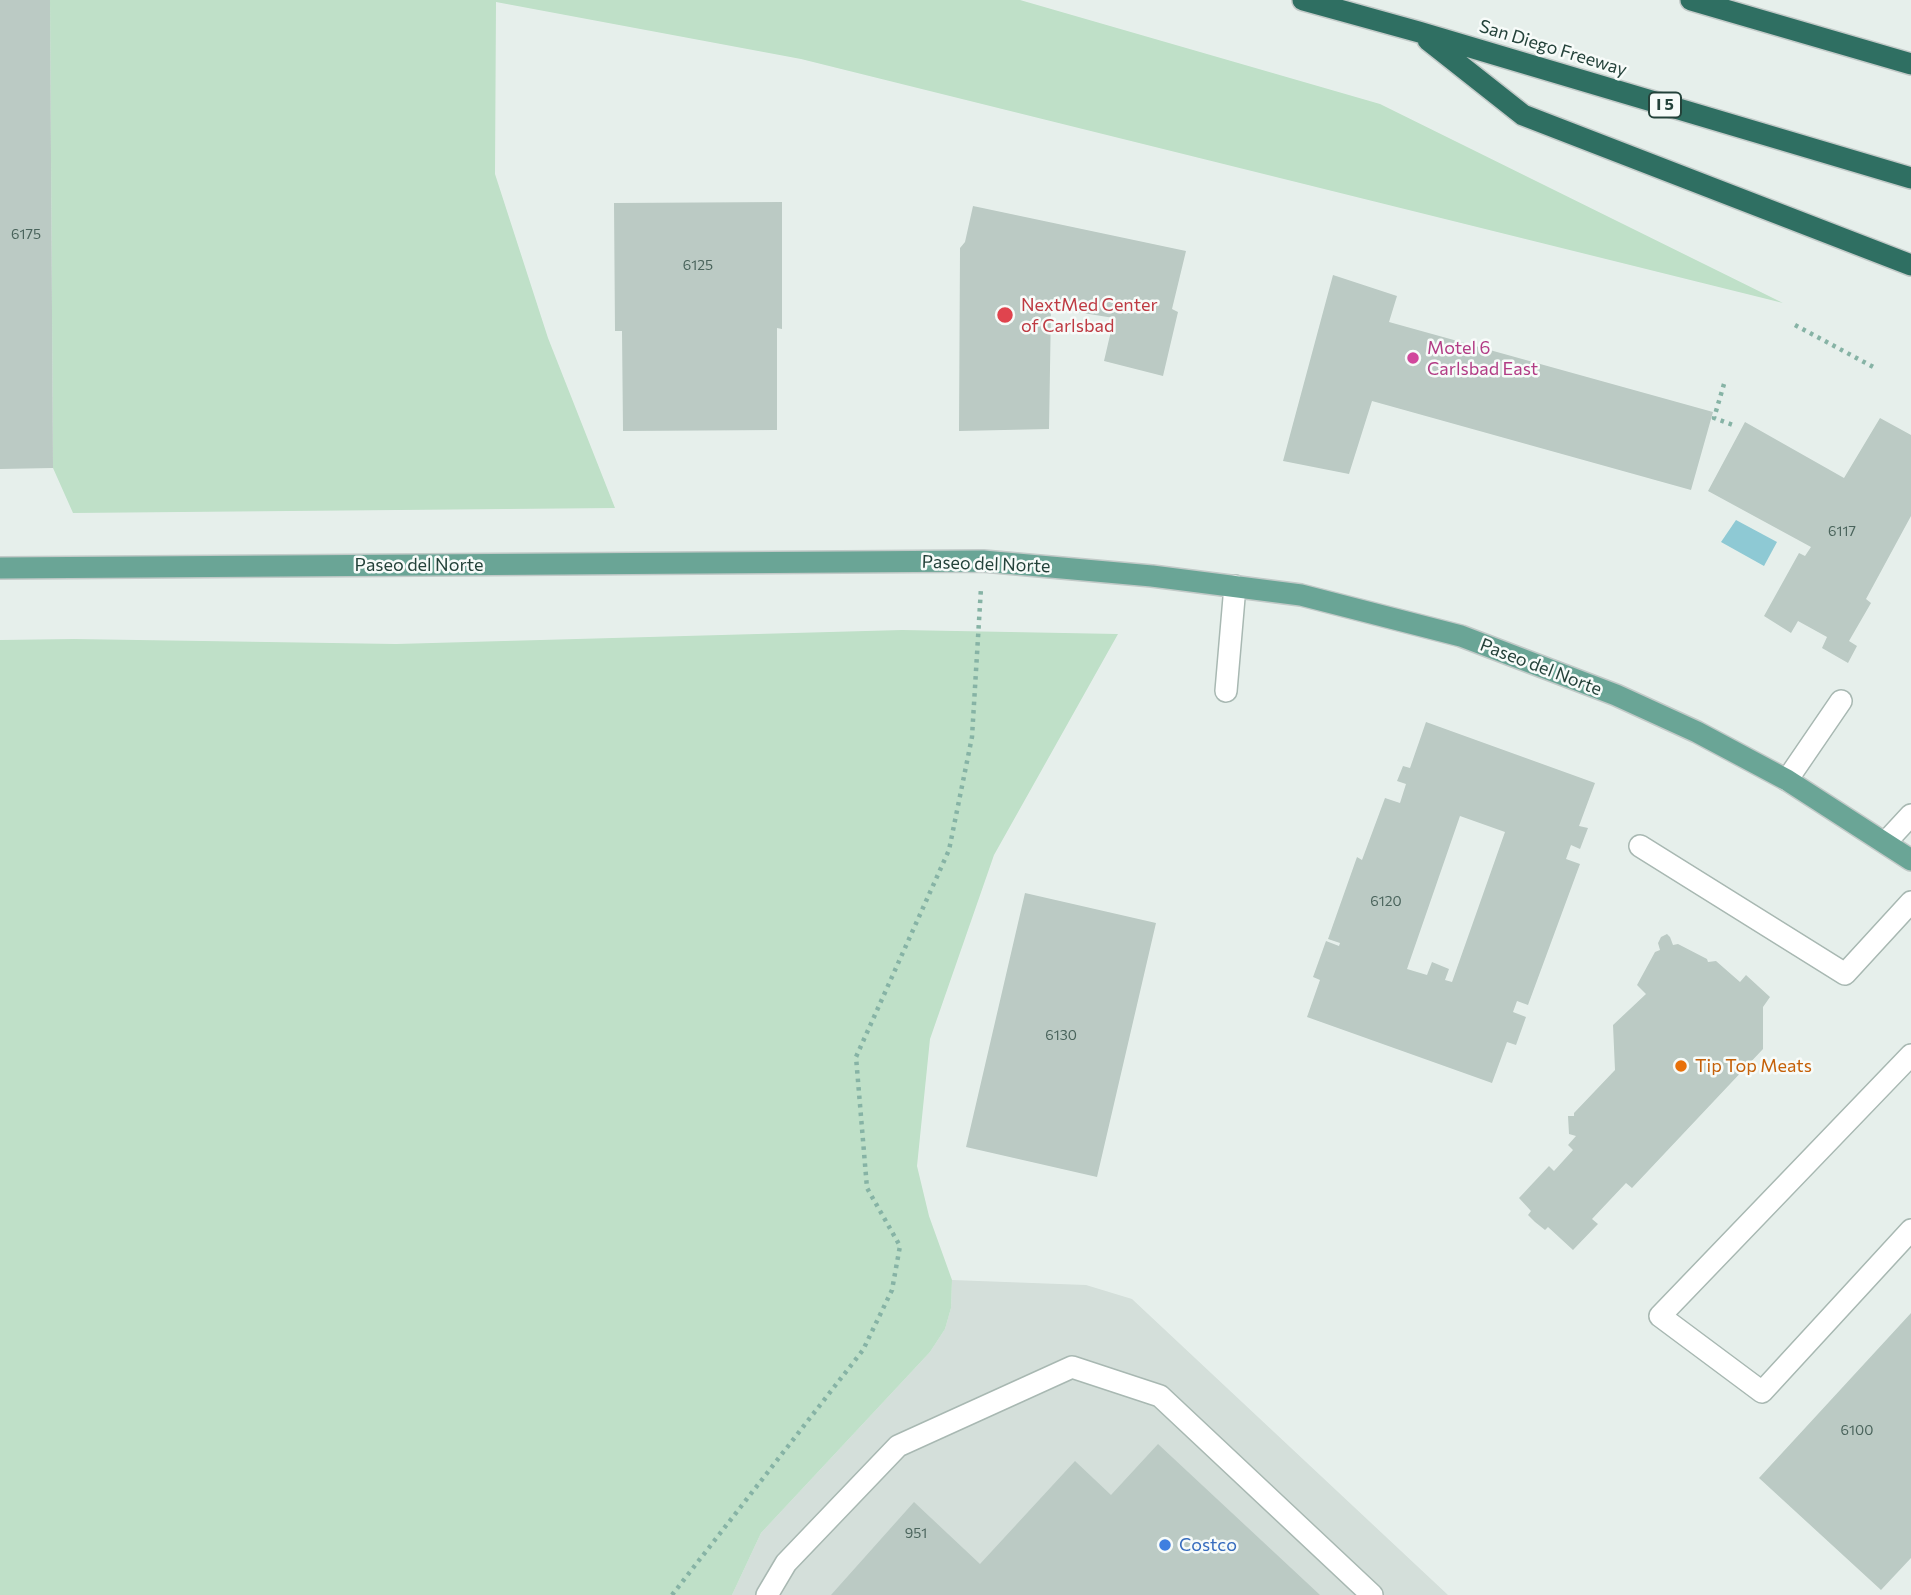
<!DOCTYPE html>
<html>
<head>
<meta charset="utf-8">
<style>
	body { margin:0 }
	canvas { display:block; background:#e6efeb }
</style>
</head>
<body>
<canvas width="1911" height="1595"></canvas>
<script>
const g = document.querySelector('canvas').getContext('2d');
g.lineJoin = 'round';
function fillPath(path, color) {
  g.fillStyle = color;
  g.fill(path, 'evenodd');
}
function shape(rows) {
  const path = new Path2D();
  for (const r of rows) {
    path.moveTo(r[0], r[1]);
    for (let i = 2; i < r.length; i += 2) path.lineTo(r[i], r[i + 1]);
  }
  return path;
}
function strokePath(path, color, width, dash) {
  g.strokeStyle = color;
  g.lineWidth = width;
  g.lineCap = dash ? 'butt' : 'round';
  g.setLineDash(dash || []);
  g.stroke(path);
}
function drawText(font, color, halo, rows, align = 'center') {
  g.font = font + ' Commissioner,sans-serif';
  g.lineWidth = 5;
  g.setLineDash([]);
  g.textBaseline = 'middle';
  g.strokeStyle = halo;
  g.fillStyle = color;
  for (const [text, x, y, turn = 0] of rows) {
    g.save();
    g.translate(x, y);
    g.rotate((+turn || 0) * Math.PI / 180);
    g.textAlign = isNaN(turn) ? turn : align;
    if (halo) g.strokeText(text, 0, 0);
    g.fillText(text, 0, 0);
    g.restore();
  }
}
fillPath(shape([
	[952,1280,1086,1285,1132,1299,1448,1595,732,1595,761,1533,930,1352,945,1329,951,1308]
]), '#d4dfda');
fillPath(shape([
	[50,0,1020,0,1380,104,1783,303,801,59,496,2,495,174,548,338,615,508,73,513,53,468],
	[902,630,1118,634,994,855,930,1039,917,1166,929,1216,952,1280,951,1308,945,1329,930,1352,761,1533,732,1595,0,1595,0,640,74,639,396,644]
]), '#bfe0c8');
fillPath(shape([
	[1736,520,1777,542,1764,566,1721,542]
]), '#8ec9d4');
fillPath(shape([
	[0,0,50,0,53,468,0,469],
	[782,202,782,329,777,328,777,430,623,431,622,331,615,331,614,203],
	[973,206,1186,251,1172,309,1178,312,1163,376,1104,361,1114,318,1051,308,1049,429,959,431,960,248,965,242],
	[1333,275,1397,296,1389,322,1713,412,1691,490,1372,401,1349,474,1283,461],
	[1880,418,1911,435,1911,516,1866,599,1871,603,1849,641,1857,646,1848,663,1822,648,1827,637,1798,621,1791,633,1764,616,1799,553,1805,556,1811,547,1708,491,1745,422,1844,478],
	[1426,722,1595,783,1579,826,1588,828,1580,849,1571,845,1566,859,1580,864,1528,1005,1517,1001,1513,1012,1526,1017,1516,1045,1507,1042,1492,1083,1307,1017,1320,980,1313,977,1326,941,1339,946,1340,943,1328,939,1357,857,1362,860,1385,798,1400,803,1406,784,1397,781,1403,766,1410,768],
	[1460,816,1505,832,1452,982,1445,980,1449,969,1432,962,1427,975,1407,969],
	[1025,893,1156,923,1097,1177,966,1147],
	[1667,934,1670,937,1673,945,1678,944,1707,959,1708,962,1716,961,1740,982,1746,975,1770,997,1763,1007,1763,1049,1632,1188,1626,1183,1592,1219,1598,1224,1573,1250,1548,1227,1545,1230,1535,1222,1528,1215,1531,1211,1519,1198,1549,1166,1554,1171,1573,1150,1568,1145,1576,1136,1569,1134,1568,1116,1574,1116,1574,1113,1615,1070,1613,1025,1646,994,1637,985,1655,952,1660,950,1658,943,1661,937],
	[1911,1313,1911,1558,1881,1590,1759,1478],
	[1158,1444,1320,1595,831,1595,914,1502,980,1564,1075,1461,1111,1495]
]), '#bbcac4');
const minor = shape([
	[1226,691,1235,586],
	[1787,780,1841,701],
	[1886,842,1911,815],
	[1640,846,1845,974,1911,902],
	[1911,1055,1660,1316,1762,1392,1911,1230],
	[767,1595,786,1563,898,1446,1072,1367,1160,1396,1372,1595]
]);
const major = shape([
	[0,568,983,561,1152,576,1301,595,1461,636,1616,695,1697,732,1787,780,1911,860]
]);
const highway = shape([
	[1303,0,1419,32,1911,178],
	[1691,0,1911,64],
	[1428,40,1523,115,1911,265]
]);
strokePath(minor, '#a8b8b2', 24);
strokePath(major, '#c2cac8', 24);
strokePath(highway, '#c2cac8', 24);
strokePath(shape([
	[1795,325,1877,369],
	[1724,384,1714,418,1736,426],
	[672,1595,863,1350,892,1290,900,1246,867,1188,856,1057,949,850,972,737,981,588]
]), '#86b3a5', 4.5, [3.5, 5]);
strokePath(minor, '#fff', 21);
strokePath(major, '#6aa596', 21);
strokePath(highway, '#2f6f62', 21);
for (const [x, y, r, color] of [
	[1005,315,9,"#e0444e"],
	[1413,358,7,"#d1479c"],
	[1681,1066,7,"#e8710a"],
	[1165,1545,7,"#3f7fe0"]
]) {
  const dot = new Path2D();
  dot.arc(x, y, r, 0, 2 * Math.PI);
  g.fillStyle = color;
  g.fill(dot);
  strokePath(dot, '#f7fbf9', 2.5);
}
drawText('14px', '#4a645c', null, [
	["6175",26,234],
	["6125",698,265],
	["6117",1842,531],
	["6120",1386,901],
	["6130",1061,1035],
	["6100",1857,1430],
	["951",916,1533]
]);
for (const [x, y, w] of [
	[1665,105,32]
]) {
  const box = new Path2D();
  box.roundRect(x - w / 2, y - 12.5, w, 25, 5);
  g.fillStyle = '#f7fbf9';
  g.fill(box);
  strokePath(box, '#24423a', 2);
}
drawText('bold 16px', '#24423a', null, [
	["I 5",1665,105]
]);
drawText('18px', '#24423a', '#f7fbf9', [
	["San Diego Freeway",1553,48,17],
	["Paseo del Norte",986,564,2],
	["Paseo del Norte",419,565],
	["Paseo del Norte",1541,667,21]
]);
drawText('18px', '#be3a42', '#f7fbf9', [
	["NextMed Center",1021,305],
	["of Carlsbad",1021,326]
], 'left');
drawText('18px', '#b23c85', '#f7fbf9', [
	["Motel 6",1427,348],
	["Carlsbad East",1427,369]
], 'left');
drawText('18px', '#c56008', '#f7fbf9', [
	["Tip Top Meats",1695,1066]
], 'left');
drawText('18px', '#366cbe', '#f7fbf9', [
	["Costco",1179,1545]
], 'left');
</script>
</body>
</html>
